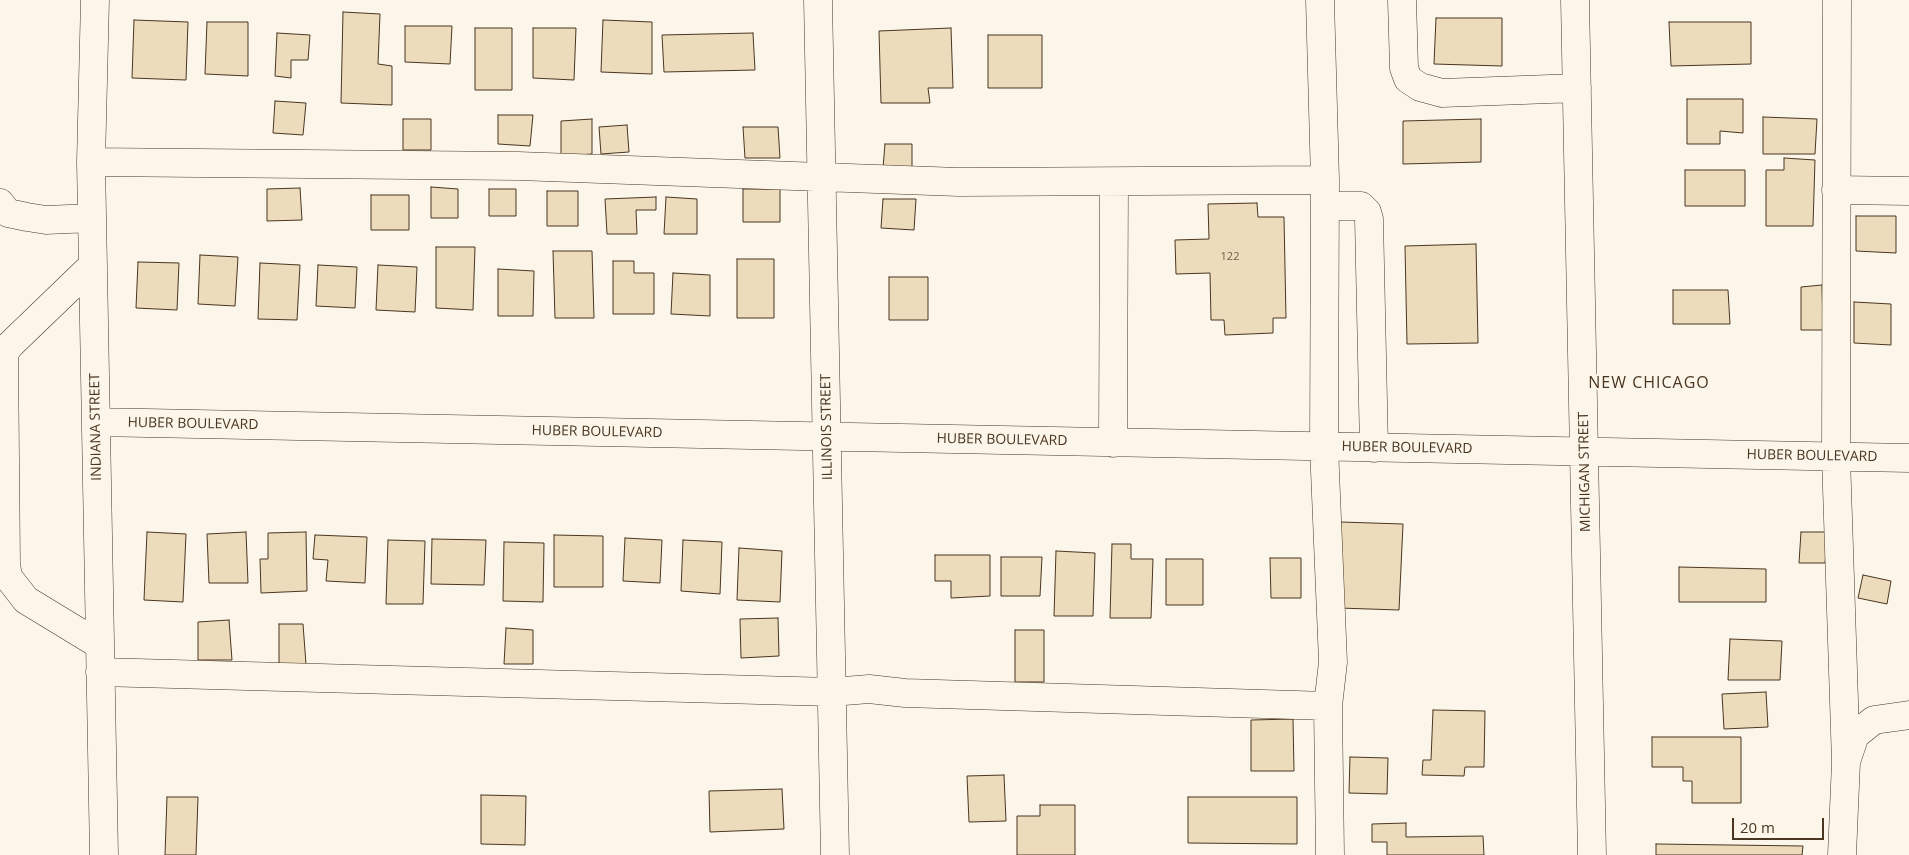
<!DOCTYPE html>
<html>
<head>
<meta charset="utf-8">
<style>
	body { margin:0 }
	#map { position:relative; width:1909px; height:855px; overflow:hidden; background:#fbf6e9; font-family:"Open Sans",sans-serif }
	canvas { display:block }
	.scale { position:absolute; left:1732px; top:818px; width:92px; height:22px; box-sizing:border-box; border:2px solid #4a3520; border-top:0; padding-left:6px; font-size:15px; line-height:18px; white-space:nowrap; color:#4a3520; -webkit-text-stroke:4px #fbf6e9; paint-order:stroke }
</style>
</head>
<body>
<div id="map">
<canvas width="1909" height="855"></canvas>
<div class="scale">20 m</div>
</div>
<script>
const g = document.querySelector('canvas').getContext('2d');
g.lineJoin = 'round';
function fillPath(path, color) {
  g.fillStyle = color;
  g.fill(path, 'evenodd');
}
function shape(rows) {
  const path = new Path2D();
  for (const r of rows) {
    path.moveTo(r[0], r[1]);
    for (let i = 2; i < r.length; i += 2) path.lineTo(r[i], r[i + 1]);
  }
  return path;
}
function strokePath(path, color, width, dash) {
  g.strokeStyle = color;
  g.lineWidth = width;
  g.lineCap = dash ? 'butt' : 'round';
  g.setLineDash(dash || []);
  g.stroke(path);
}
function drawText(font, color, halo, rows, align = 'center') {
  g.font = font + ' "Open Sans",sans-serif';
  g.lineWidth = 4;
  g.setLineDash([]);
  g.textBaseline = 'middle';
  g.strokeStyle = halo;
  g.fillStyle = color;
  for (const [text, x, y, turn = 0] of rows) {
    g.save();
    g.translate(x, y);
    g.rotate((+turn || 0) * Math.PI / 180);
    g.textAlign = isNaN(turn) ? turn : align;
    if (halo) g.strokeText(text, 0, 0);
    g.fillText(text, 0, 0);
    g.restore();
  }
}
const building = shape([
	[343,12,380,14,378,64,392,66,392,105,341,103,343,12],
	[1436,18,1502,18,1502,66,1434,64,1436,18],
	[134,20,188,22,186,80,132,78,134,20],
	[603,20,652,22,652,74,601,72,603,20],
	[207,22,248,22,248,76,205,74,207,22],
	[1669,22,1751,22,1751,64,1671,66,1669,22],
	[405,26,452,26,450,64,405,62,405,26],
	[475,28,512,28,512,90,475,90,475,28],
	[533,28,576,28,574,80,533,78,533,28],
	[951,28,953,88,928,88,930,103,881,103,879,31,951,28],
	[277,33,310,35,308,60,291,60,291,78,275,76,277,33],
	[753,33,755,70,664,72,662,35,753,33],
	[988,35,1042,35,1042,88,988,88,988,35],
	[1687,99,1743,99,1743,133,1720,131,1720,144,1687,144,1687,99],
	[275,101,306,103,303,135,273,133,275,101],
	[498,115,533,115,530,146,498,144,498,115],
	[1763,117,1817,119,1815,154,1763,154,1763,117],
	[403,119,431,119,431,150,403,150,403,119],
	[592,119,592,154,561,156,561,121,592,119],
	[1481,119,1481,162,1403,164,1403,121,1481,119],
	[627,125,629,152,601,154,599,127,627,125],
	[743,127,778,127,780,158,745,158,743,127],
	[885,144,912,144,912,168,883,168,885,144],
	[1784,158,1815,160,1813,226,1766,226,1766,170,1784,170,1784,158],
	[1685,170,1745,170,1745,206,1685,206,1685,170],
	[431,187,458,189,458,218,431,218,431,187],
	[300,188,302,220,267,221,267,189,300,188],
	[489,189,516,189,516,216,489,216,489,189],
	[743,189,780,189,780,222,743,222,743,189],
	[547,191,578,191,578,226,547,226,547,191],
	[371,195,409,195,409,230,371,230,371,195],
	[656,197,656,210,636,210,637,234,607,234,605,199,656,197],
	[666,197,697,199,697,234,664,234,666,197],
	[883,199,916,199,914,230,881,228,883,199],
	[1257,203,1258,217,1284,217,1286,318,1273,318,1273,333,1225,335,1224,320,1211,320,1210,273,1176,274,1175,240,1209,239,1208,204,1257,203],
	[1856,216,1896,216,1896,253,1856,251,1856,216],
	[1476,244,1478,343,1407,344,1405,246,1476,244],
	[436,247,475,247,473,310,436,308,436,247],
	[553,251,592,251,594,318,555,318,553,251],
	[200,255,238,257,235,306,198,304,200,255],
	[737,259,774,259,774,318,737,318,737,259],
	[613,261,634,261,634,273,654,273,654,314,613,314,613,261],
	[138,262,179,263,177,310,136,308,138,262],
	[260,263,300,265,297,320,258,319,260,263],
	[318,265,357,267,355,308,316,306,318,265],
	[378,265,417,267,415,312,376,310,378,265],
	[498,269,534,271,533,316,498,316,498,269],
	[673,273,710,275,710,316,671,314,673,273],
	[889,277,928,277,928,320,889,320,889,277],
	[1822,285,1823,330,1801,330,1801,287,1822,285],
	[1673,290,1728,290,1730,324,1673,324,1673,290],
	[1854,302,1891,304,1891,345,1854,343,1854,302],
	[1341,522,1403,524,1399,610,1339,608,1341,522],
	[147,532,186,534,183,602,144,600,147,532],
	[246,532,248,583,209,583,207,534,246,532],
	[306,532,307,591,261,593,260,559,268,559,268,533,306,532],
	[1801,532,1828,532,1825,563,1799,563,1801,532],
	[315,535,367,537,365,583,326,581,328,560,313,559,315,535],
	[554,535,603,536,603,587,554,587,554,535],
	[625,538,662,540,660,583,623,581,625,538],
	[432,539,486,540,484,585,431,584,432,539],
	[388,540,425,541,423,604,386,604,388,540],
	[683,540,722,542,720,594,681,591,683,540],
	[504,542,544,543,543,602,503,601,504,542],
	[1112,544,1131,544,1131,559,1153,559,1151,618,1110,618,1112,544],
	[739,548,782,551,780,602,737,600,739,548],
	[1056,551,1095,553,1093,616,1054,616,1056,551],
	[935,555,990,555,990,596,951,598,951,581,935,581,935,555],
	[1001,557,1042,557,1040,596,1001,596,1001,557],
	[1270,558,1301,558,1301,598,1271,598,1270,558],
	[1166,559,1203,559,1203,605,1166,605,1166,559],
	[1679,567,1766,569,1766,602,1679,602,1679,567],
	[1863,575,1891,581,1887,604,1858,598,1863,575],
	[778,618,779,656,741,658,740,619,778,618],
	[229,620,232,660,198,660,198,622,229,620],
	[279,624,303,624,306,664,279,664,279,624],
	[506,628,533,630,533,664,504,664,506,628],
	[1015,630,1044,630,1044,682,1015,682,1015,630],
	[1730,639,1782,641,1780,680,1728,680,1730,639],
	[1766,692,1768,727,1724,729,1722,694,1766,692],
	[1433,710,1485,711,1484,767,1465,767,1464,776,1422,775,1423,760,1431,760,1433,710],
	[1293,719,1294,771,1251,771,1251,720,1293,719],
	[1652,737,1741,737,1741,803,1692,803,1692,781,1683,781,1683,767,1652,767,1652,737],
	[1350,757,1388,758,1387,794,1349,793,1350,757],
	[1004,775,1006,821,969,822,967,776,1004,775],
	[782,789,784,829,710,832,709,791,782,789],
	[481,795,526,796,525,845,481,844,481,795],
	[167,797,198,797,196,855,165,855,167,797],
	[1188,797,1297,797,1297,844,1188,843,1188,797],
	[1040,805,1075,805,1075,855,1017,855,1017,816,1040,816,1040,805],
	[1406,823,1406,837,1483,836,1484,855,1387,855,1387,842,1372,842,1372,824,1406,823],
	[1656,844,1803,846,1802,855,1656,855,1656,844]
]);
fillPath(building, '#ecdcbc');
strokePath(building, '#4a3520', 1);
const minor = shape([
	[95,0,91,162,104,855],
	[818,0,835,855],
	[1320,0,1325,180,1324,447,1333,662,1328,706,1330,855],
	[1402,0,1404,68,1408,79,1420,87,1442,93,1577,88],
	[1575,0,1592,855],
	[1837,0,1836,457,1846,762],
	[91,162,518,166,959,182,1325,180],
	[1836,190,1909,191],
	[0,203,8,213,27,217,46,220,92,218],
	[1325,206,1361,206,1367,212,1369,219,1374,448],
	[93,265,10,345,4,353,6,564,8,577,26,600,100,645],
	[96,422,1909,458],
	[1113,443,1114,182],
	[100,672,832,692,869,689,905,693,1328,706],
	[1842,855,1846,762,1855,735,1874,720,1909,715]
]);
strokePath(minor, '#4a3520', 29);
strokePath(minor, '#fbf6e9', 28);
drawText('11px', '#725f47', null, [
	["122",1230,257]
]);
drawText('14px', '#4a3520', '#fbf6e9', [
	["HUBER BOULEVARD",193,424,1],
	["INDIANA STREET",96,427,-91],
	["ILLINOIS STREET",827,427,-91],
	["HUBER BOULEVARD",597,432,1],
	["HUBER BOULEVARD",1002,440,1],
	["HUBER BOULEVARD",1407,448,1],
	["HUBER BOULEVARD",1812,456,1],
	["MICHIGAN STREET",1585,472,-91]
]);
g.letterSpacing = '1px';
drawText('16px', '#4a3520', '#fbf6e9', [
	["NEW CHICAGO",1649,383]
]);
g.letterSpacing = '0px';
</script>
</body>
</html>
